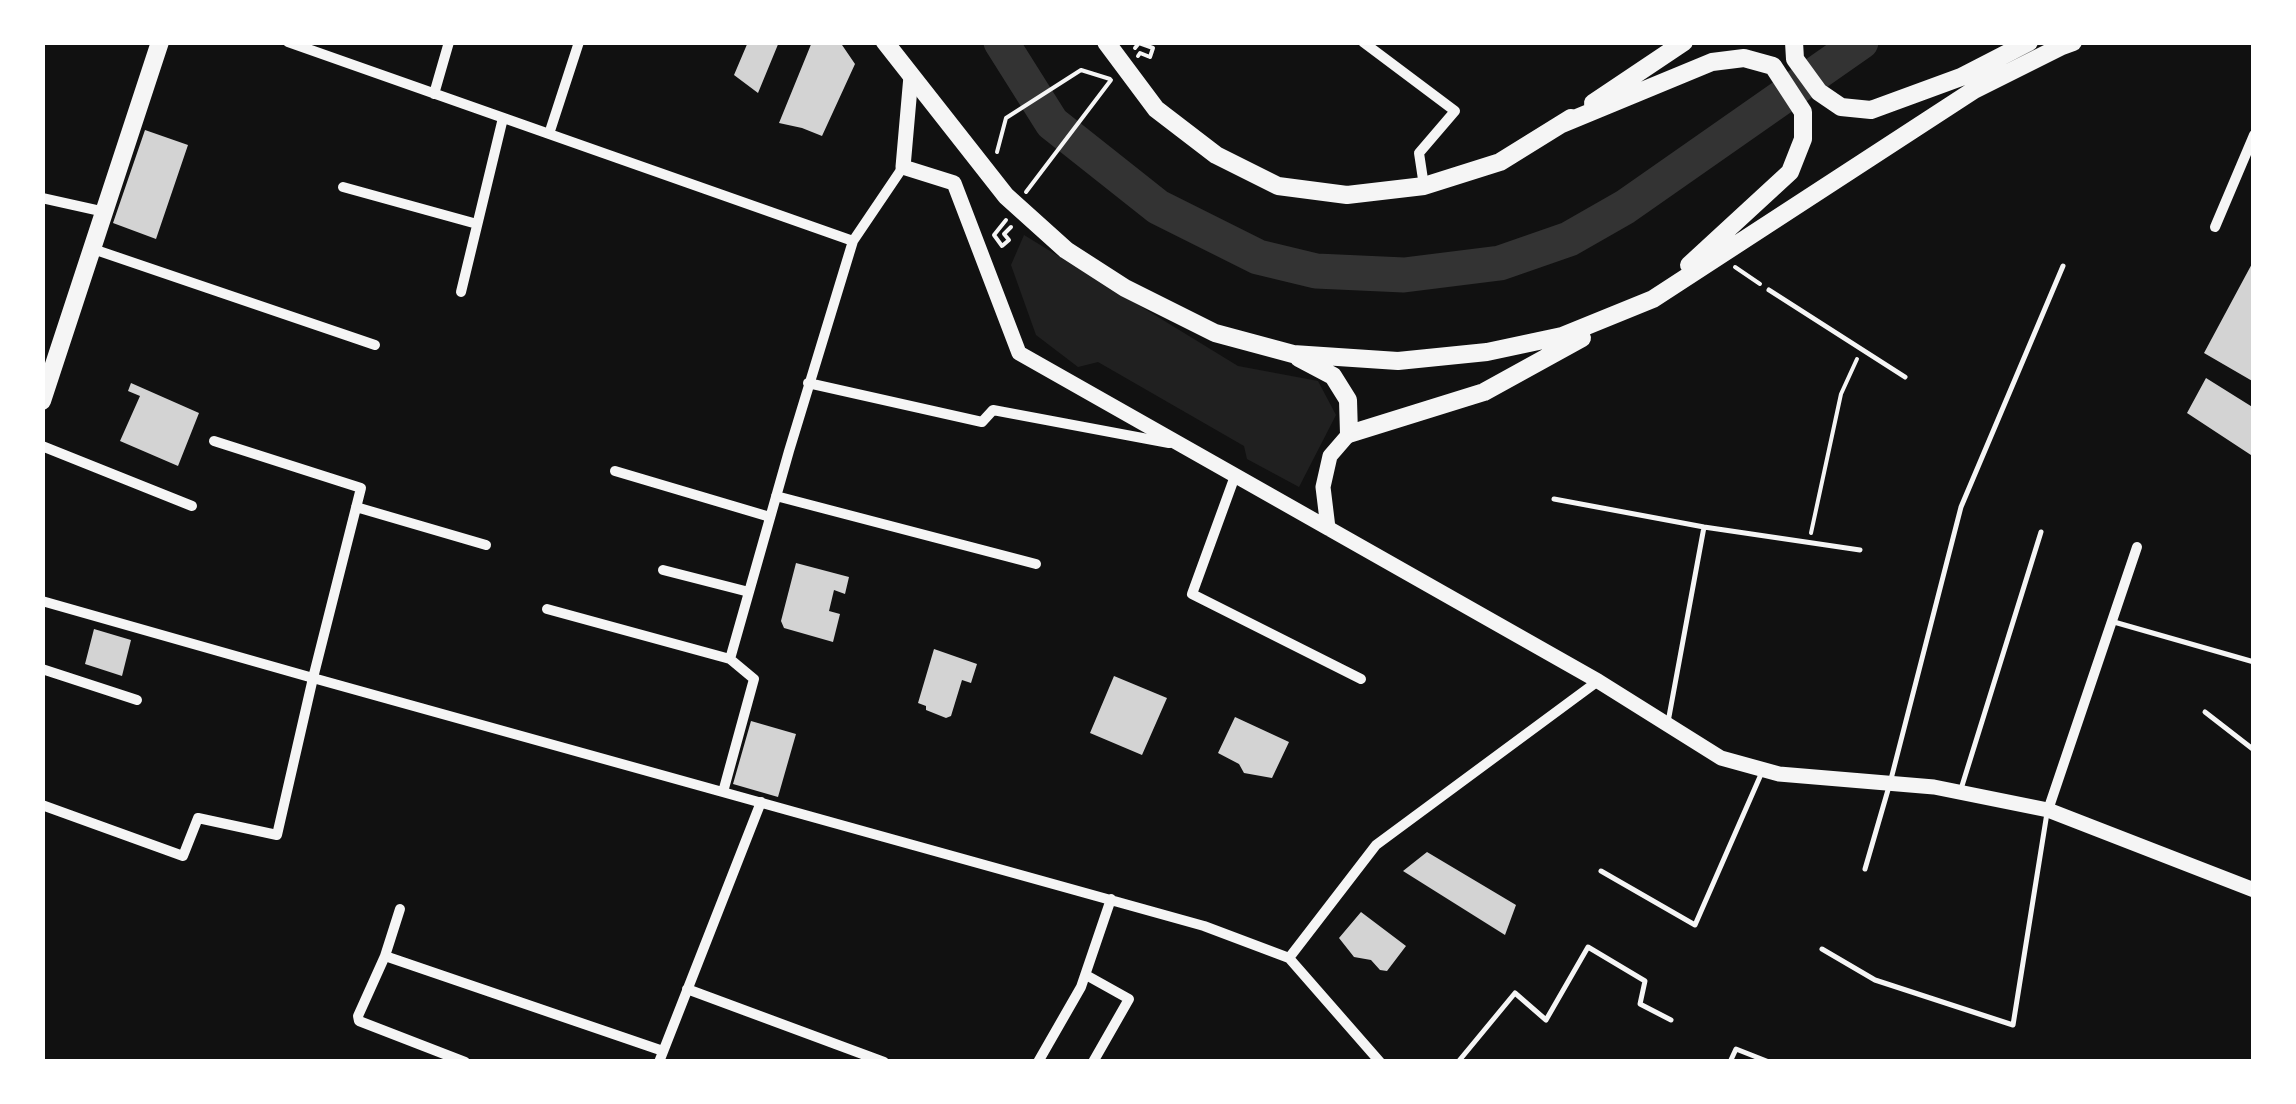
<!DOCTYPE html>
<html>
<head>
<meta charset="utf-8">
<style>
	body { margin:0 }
	#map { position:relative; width:2296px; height:1104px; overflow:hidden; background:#111; font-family:"Roboto Serif",serif }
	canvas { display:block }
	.frame { position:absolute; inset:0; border:45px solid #fff; pointer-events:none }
</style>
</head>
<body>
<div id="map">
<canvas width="2296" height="1104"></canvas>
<div class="frame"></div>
</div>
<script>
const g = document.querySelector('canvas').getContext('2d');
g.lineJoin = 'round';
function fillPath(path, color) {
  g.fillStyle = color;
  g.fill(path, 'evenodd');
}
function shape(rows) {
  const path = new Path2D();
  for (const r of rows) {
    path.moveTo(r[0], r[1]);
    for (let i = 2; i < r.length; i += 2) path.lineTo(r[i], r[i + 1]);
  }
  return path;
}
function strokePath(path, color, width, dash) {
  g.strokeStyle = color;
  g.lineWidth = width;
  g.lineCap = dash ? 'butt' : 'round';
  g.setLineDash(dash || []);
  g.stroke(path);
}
fillPath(shape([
	[1024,235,1238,366,1318,381,1336,415,1299,487,1247,459,1244,446,1098,362,1078,367,1036,335,1011,265]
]), '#202020');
strokePath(shape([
	[1001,42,1052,123,1158,207,1258,257,1316,271,1404,275,1500,263,1569,239,1625,207,1861,42]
]), '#333', 35);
fillPath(shape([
	[748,42,779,42,758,93,734,75],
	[812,42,840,42,855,64,822,136,802,128,779,123],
	[145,130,188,145,156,239,113,223],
	[2254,260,2254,382,2204,353],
	[2206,378,2254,408,2254,457,2187,413],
	[131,383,199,413,178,466,120,441,140,396,128,391],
	[796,563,849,577,845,594,834,590,829,611,840,614,833,642,784,628,781,621],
	[94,629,131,640,122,676,85,664],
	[934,649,977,664,971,683,962,680,951,716,946,718,926,710,926,706,918,703],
	[1114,676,1167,698,1142,755,1090,733],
	[1235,717,1289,742,1272,778,1244,773,1239,764,1218,753],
	[751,721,796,734,778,797,733,784],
	[1427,852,1516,905,1505,935,1403,871],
	[1361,912,1406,946,1387,971,1380,970,1371,960,1354,957,1339,938]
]), '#d3d3d3');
strokePath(shape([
	[1135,48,1139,43,1153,48,1150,57,1140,53,1138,56],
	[997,152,1006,118,1081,70,1110,79],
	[1026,192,1111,80],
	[1006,220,994,235,1002,246,1009,240,1004,234,1011,227],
	[1735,267,1760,284],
	[1811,533,1841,394,1857,359]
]), '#f5f5f5', 4);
strokePath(shape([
	[1769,290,1905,377],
	[1554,499,1704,527,1860,550],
	[2114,622,2254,662],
	[2205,712,2254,750],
	[1668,722,1704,527],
	[1961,789,2041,532],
	[1865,869,1890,783,1961,507,2063,266],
	[1601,871,1695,925,1762,772],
	[1822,949,1875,980,2013,1025,2047,813],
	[1458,1062,1515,993,1546,1020,1588,947,1645,981,1640,1004,1671,1020],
	[1730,1062,1736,1049,1769,1062]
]), '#f5f5f5', 5);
strokePath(shape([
	[288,42,853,241],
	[1363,42,1455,111,1419,153,1424,186],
	[434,94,449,42],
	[549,134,579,42],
	[343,187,477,224],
	[42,198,105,212],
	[2215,227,2254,135],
	[93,249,375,345],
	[461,292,503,118],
	[808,383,982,422,993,410,1169,443],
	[42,446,192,506],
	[615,471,770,517],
	[1235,476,1192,594,1361,679],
	[776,496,1036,564],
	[356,507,486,545],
	[663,570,749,592],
	[42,601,313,678,1204,926,1289,958,1380,1062],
	[547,609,730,659],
	[42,669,137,700],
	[723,792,754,679,730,659,789,451,853,241,903,167],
	[42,805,183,856,198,818,277,835,313,678,361,488,214,441],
	[2048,810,2137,547],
	[400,909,385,956,358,1016,359,1021,465,1062],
	[385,956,663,1051],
	[1289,958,1376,845,1598,681],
	[1086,975,1129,999,1093,1062],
	[687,989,884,1062],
	[659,1062,761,802],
	[1038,1062,1081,987,1111,899]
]), '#f5f5f5', 10);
strokePath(shape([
	[911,76,903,167,954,183,1019,353,1598,681,1721,758,1779,774,1934,787,2048,810,2254,890],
	[1328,528,1323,487,1330,456,1349,434]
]), '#f5f5f5', 15);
strokePath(shape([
	[42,401,160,42]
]), '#f5f5f5', 18);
strokePath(shape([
	[885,42,1006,196,1066,250,1125,288,1215,333,1293,354,1398,361,1487,352,1562,336,1653,299,1974,90,2062,46,2073,42],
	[1106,42,1156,109,1216,155,1278,186,1347,195,1424,186,1500,162,1571,118],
	[1794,42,1795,59,1819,92,1841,107,1871,110,1961,77,2029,42],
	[1593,103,1684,42],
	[1562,124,1712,62,1744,58,1773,66,1803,112,1803,139,1790,172,1689,265],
	[1299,358,1333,376,1348,400,1349,434,1484,392,1582,338]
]), '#f5f5f5', 18);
</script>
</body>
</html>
